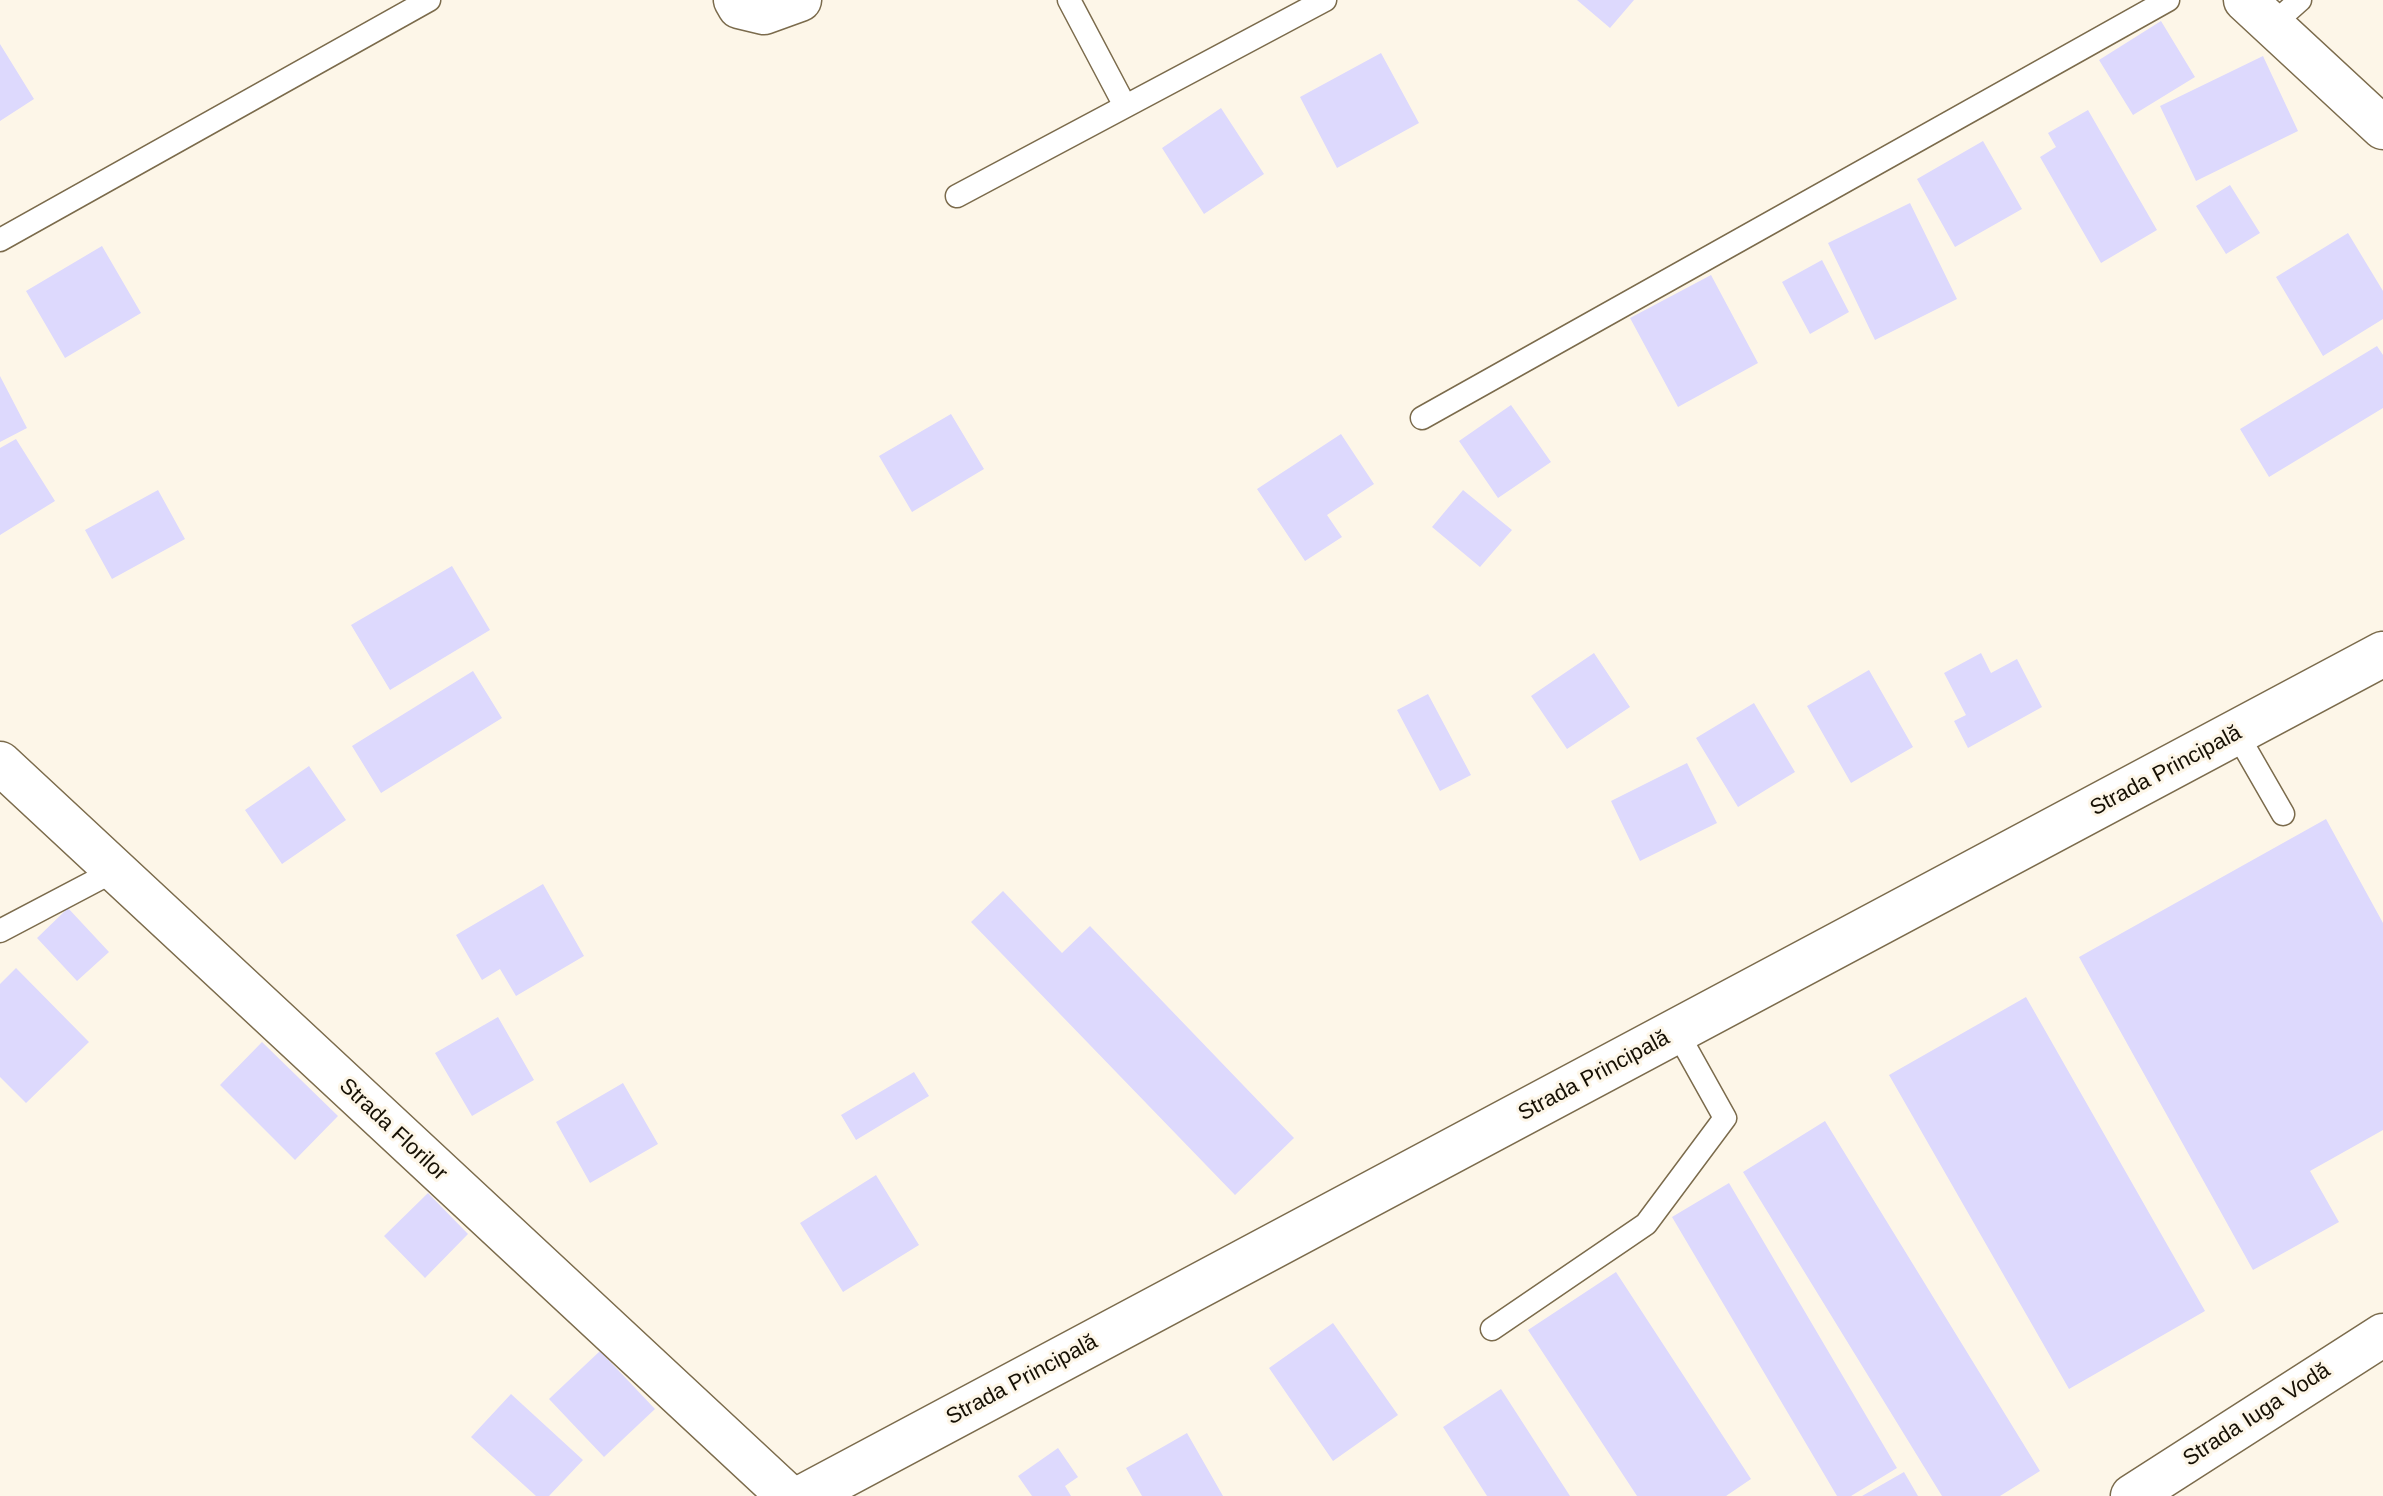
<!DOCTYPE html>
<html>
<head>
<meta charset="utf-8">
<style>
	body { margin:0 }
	canvas { display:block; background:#fdf6e8 }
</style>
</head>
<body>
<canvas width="2383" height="1496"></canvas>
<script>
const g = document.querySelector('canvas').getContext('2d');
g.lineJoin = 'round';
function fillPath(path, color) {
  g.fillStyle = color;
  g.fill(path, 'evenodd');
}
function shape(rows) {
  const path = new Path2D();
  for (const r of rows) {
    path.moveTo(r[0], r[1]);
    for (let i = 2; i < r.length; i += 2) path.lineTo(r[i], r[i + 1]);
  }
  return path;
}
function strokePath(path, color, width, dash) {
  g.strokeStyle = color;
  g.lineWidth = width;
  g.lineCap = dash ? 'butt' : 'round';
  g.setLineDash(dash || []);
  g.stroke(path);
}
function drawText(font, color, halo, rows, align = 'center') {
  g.font = font + ' Helvetica,sans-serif';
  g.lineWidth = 6;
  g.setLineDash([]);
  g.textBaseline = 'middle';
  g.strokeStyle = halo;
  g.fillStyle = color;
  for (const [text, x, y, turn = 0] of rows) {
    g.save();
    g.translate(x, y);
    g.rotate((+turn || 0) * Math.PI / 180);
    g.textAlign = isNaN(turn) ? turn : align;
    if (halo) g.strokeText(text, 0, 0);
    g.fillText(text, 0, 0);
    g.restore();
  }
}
fillPath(shape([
	[1577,0,1634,0,1610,28],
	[2161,21,2195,77,2133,115,2099,60],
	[0,44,34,99,0,121],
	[1381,53,1419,123,1337,168,1300,97],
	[2263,56,2298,131,2196,181,2160,106],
	[1221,108,1264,174,1204,214,1162,148],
	[2088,110,2157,230,2101,263,2040,157,2056,147,2048,133],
	[1983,141,2022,209,1955,247,1917,179],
	[2230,185,2260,233,2226,254,2196,206],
	[1910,203,1957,299,1875,340,1828,243],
	[2348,233,2383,291,2383,319,2323,356,2276,277],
	[102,246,141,313,65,358,26,291],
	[1822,260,1849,312,1810,334,1782,282],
	[1711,275,1758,363,1678,407,1630,318],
	[2377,346,2383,355,2383,408,2269,477,2240,429],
	[0,376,27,428,0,442],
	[1511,405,1551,462,1498,498,1459,441],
	[951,414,984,469,912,512,879,456],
	[1341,434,1374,484,1327,515,1342,537,1305,561,1257,489],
	[16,439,55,501,0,535,0,448],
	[158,490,185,539,112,579,85,530],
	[1463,490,1512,530,1480,567,1432,527],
	[452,566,490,630,390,690,351,625],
	[1594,653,1630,707,1567,749,1531,696],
	[1981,653,1991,673,2017,659,2042,707,1968,748,1954,721,1966,715,1944,673],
	[1869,670,1913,747,1851,783,1807,706],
	[473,671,502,718,381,793,352,746],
	[1428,694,1471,775,1440,791,1397,710],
	[1754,703,1795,772,1738,807,1696,738],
	[1687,763,1717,823,1640,861,1611,801],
	[309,766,346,820,282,864,245,810],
	[2326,819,2383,923,2383,1130,2310,1171,2339,1222,2253,1270,2079,957],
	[543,884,584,956,516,996,500,969,482,980,456,935],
	[1003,891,1062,953,1090,926,1294,1138,1235,1195,971,922],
	[68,908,109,952,77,981,37,938],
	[16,968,89,1042,26,1103,0,1077,0,984],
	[2026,997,2205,1311,2069,1389,1889,1075],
	[498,1017,534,1080,472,1116,435,1053],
	[262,1042,338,1116,295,1160,220,1085],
	[914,1072,929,1096,856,1140,841,1115],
	[623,1083,658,1144,590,1183,556,1122],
	[1825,1121,2040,1471,2000,1496,1942,1496,1743,1172],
	[876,1175,919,1245,843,1292,800,1223],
	[1729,1183,1897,1468,1851,1496,1837,1496,1672,1217],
	[428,1193,468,1234,425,1278,384,1236],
	[1616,1272,1751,1479,1726,1496,1637,1496,1528,1330],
	[1333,1323,1398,1415,1333,1461,1269,1368],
	[600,1351,655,1409,604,1457,549,1399],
	[1501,1389,1570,1496,1487,1496,1443,1427],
	[511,1394,583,1460,549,1496,536,1496,471,1437],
	[1187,1433,1223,1496,1142,1496,1126,1468],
	[1058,1448,1078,1477,1065,1486,1071,1496,1032,1496,1018,1476],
	[1904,1472,1918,1496,1862,1496]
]), '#ddd9fd');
const lane = shape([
	[1069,0,1125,106],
	[2272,25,2300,0],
	[957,196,1325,0],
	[0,240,429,0],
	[1422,418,2168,0],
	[2237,734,2283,814],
	[0,931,114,871],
	[1492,1329,1646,1224,1725,1118,1677,1032]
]);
const street = shape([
	[735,0,739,7,764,13,800,0],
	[2245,0,2383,128],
	[0,763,788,1496],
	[2132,1496,2383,1335]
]);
const secondary = shape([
	[805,1496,2383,654]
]);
strokePath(lane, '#7b6b4c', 25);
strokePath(street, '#7b6b4c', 45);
strokePath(secondary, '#7b6b4c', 47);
strokePath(lane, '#fff', 22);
strokePath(street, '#fff', 42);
strokePath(secondary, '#fff', 44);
drawText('22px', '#161004', '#fdf6e8', [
	["Strada Principală",2166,771,-28],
	["Strada Principală",1594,1076,-28],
	["Strada Florilor",393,1130,43],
	["Strada Principală",1022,1380,-28],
	["Strada Iuga Vodă",2257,1415,-33]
]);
</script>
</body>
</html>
